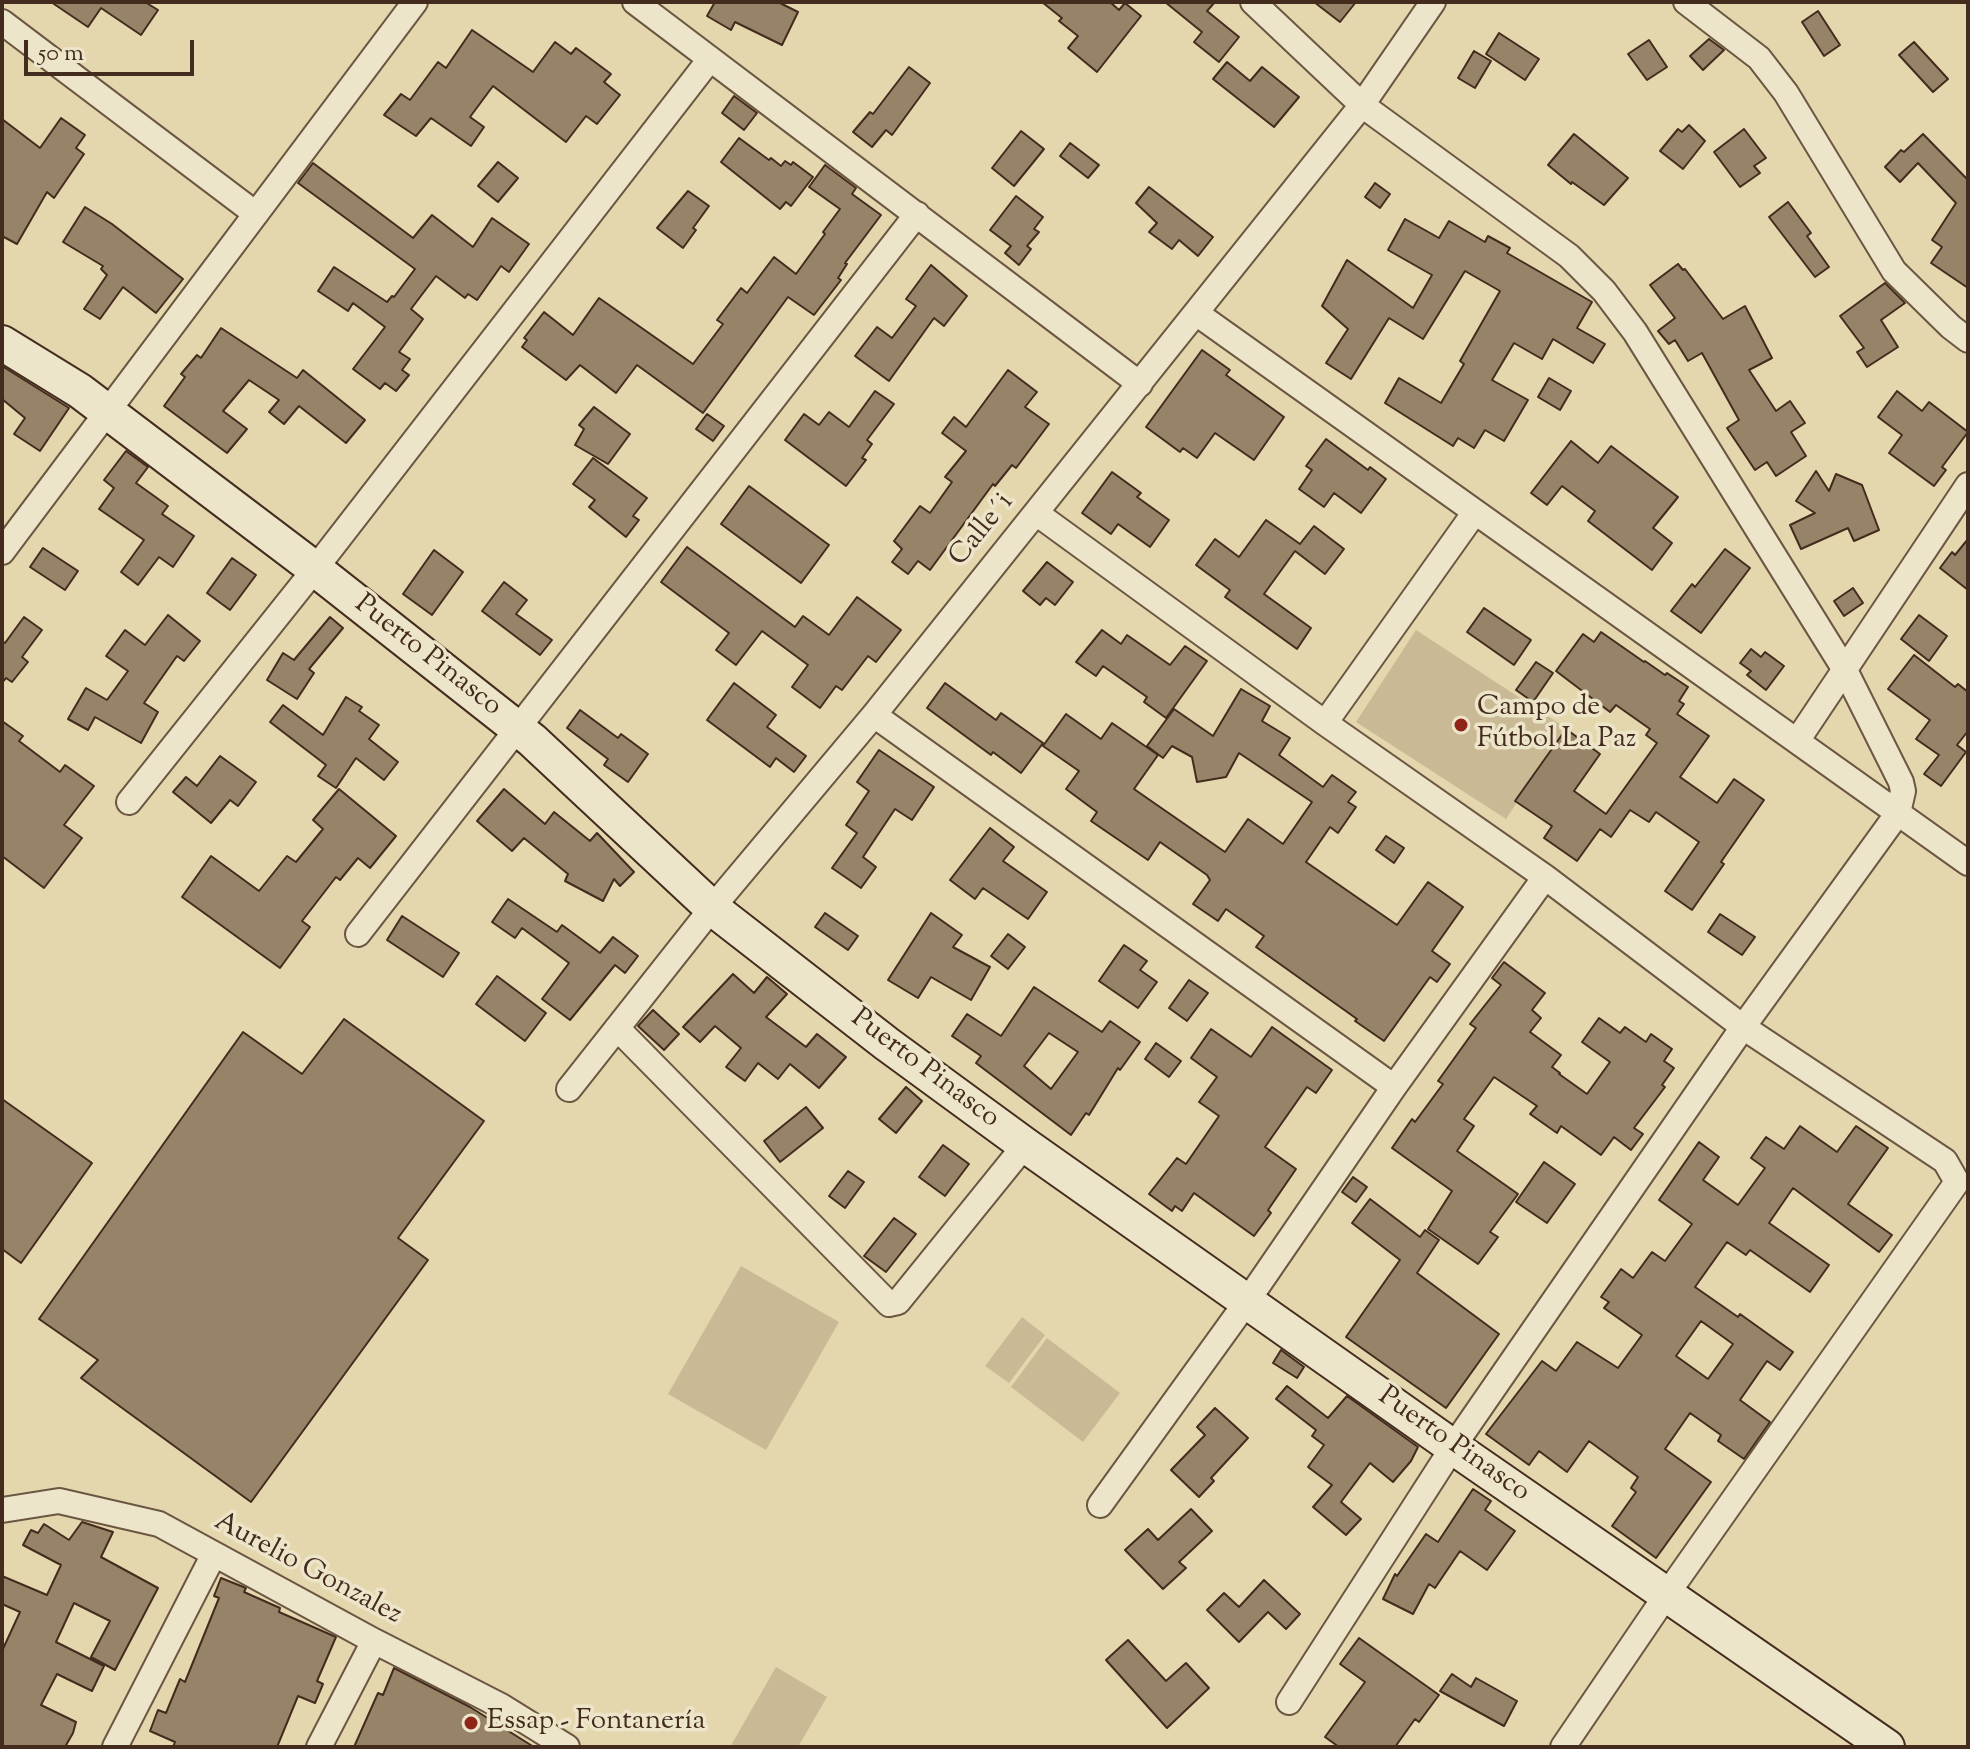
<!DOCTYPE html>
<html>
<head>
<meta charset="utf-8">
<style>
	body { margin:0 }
	#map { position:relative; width:1970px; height:1749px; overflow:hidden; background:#e4d7ad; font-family:"Sorts Mill Goudy",serif }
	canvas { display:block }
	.frame { position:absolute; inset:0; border:4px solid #432b1e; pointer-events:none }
	.scale { position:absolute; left:24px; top:40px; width:170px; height:36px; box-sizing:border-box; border:4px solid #432b1e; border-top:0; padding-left:10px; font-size:24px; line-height:28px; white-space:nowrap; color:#432b1e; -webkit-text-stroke:6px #ede5ca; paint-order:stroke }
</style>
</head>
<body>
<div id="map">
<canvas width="1970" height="1749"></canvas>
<div class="frame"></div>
<div class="scale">50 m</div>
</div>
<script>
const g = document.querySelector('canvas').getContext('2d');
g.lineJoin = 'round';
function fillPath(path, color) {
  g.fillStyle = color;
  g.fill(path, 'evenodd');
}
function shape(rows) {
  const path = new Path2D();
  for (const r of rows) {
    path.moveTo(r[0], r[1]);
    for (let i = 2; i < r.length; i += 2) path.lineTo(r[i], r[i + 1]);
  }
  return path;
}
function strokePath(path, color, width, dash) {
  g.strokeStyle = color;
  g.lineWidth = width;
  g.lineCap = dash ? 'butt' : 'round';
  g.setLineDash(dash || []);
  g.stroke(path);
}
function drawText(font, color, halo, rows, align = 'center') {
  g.font = font + ' "Sorts Mill Goudy",serif';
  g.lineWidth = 7;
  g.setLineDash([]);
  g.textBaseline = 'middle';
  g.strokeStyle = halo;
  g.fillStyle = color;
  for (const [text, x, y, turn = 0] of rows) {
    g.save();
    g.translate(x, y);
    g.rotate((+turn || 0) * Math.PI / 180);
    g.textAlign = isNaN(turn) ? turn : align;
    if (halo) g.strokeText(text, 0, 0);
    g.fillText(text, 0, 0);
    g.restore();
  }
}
fillPath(shape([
	[1416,630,1566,728,1506,819,1356,722],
	[741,1266,839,1322,766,1450,668,1394],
	[1022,1317,1045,1335,1009,1383,985,1366],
	[1047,1338,1120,1393,1083,1442,1011,1387],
	[776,1667,827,1697,798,1747,730,1747]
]), '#c9ba95');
const building = shape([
	[51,2,145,2,158,10,141,35,101,8,88,27,51,2],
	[715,2,778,2,798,12,782,45,735,22,731,30,707,16,715,2],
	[1042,2,1110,2,1119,10,1125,3,1141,16,1097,72,1068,48,1078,36,1059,21,1062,18,1042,2],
	[1165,2,1215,2,1207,11,1239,37,1219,62,1194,42,1202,32,1165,2],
	[1314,2,1356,2,1340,22,1314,2],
	[1818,11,1840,45,1824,56,1802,22,1818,11],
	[472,30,533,72,555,42,571,54,576,48,611,74,604,82,620,95,597,124,586,116,566,142,493,86,470,117,484,127,471,146,431,118,416,136,384,115,401,94,410,100,438,62,446,68,472,30],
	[1499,33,1539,59,1525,80,1486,54,1499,33],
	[1709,39,1724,50,1703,70,1690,56,1709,39],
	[1649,40,1667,67,1647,80,1628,54,1649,40],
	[1914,42,1948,79,1933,92,1899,55,1914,42],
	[1474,51,1491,61,1475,88,1458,78,1474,51],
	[1227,62,1250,81,1262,67,1299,97,1274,127,1213,79,1227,62],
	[909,67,930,83,892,135,886,130,872,147,853,132,870,112,873,114,909,67],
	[734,96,757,113,744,130,722,113,734,96],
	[61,118,85,135,76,148,84,154,54,198,47,192,17,244,2,236,2,119,40,148,61,118],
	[1689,125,1705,141,1683,169,1660,151,1678,129,1682,132,1689,125],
	[1744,129,1766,158,1754,166,1760,173,1740,187,1714,152,1744,129],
	[1021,131,1044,149,1014,186,992,168,1021,131],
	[1574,134,1628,178,1604,205,1572,182,1571,184,1548,165,1574,134],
	[1923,134,1968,180,1968,288,1931,263,1942,247,1932,240,1956,203,1918,163,1900,182,1885,167,1901,150,1904,152,1923,134],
	[739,138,769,160,771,158,781,166,785,161,791,165,793,162,813,177,791,206,786,202,780,209,721,162,739,138],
	[1070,143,1099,165,1088,178,1060,156,1070,143],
	[498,162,518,178,498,202,478,186,498,162],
	[313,163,413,238,432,215,473,247,492,218,529,244,509,272,501,266,477,300,468,294,465,298,436,276,411,309,423,319,399,352,410,359,402,370,409,375,396,391,385,383,380,389,353,369,385,327,353,303,348,311,318,291,334,267,387,302,392,296,394,297,415,269,298,183,313,163],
	[825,165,856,188,852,194,881,215,845,263,847,264,838,278,841,280,814,315,788,297,703,413,637,365,616,393,580,365,566,380,522,347,527,340,524,338,544,312,573,335,599,298,693,364,723,324,717,320,741,288,747,293,774,257,796,274,825,234,823,232,840,209,809,187,825,165],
	[1375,183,1390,194,1380,208,1365,197,1375,183],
	[1149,187,1213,237,1198,256,1179,240,1172,249,1149,232,1157,223,1136,203,1149,187],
	[688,191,709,206,693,228,696,230,683,248,657,228,688,191],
	[1016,196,1043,217,1034,229,1039,232,1027,246,1031,249,1019,265,1005,253,1011,246,990,230,1016,196],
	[1788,202,1811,233,1807,236,1829,267,1815,277,1769,217,1788,202],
	[85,207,112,224,183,279,156,313,123,287,100,319,84,309,107,275,101,269,103,266,63,242,85,207],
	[1405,219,1439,238,1449,221,1485,242,1488,236,1510,248,1507,253,1592,302,1577,328,1605,344,1593,363,1553,339,1542,359,1514,343,1492,380,1528,400,1504,441,1485,430,1474,448,1458,438,1453,446,1385,403,1399,378,1441,403,1464,364,1460,361,1500,291,1465,271,1423,339,1389,318,1351,379,1326,363,1348,329,1322,306,1347,260,1413,308,1432,275,1388,250,1405,219],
	[1678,264,1683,270,1685,269,1723,319,1745,306,1772,358,1749,370,1776,411,1790,401,1805,423,1791,432,1806,456,1776,476,1767,462,1755,470,1727,428,1739,420,1702,353,1688,361,1675,340,1669,344,1658,331,1675,318,1650,285,1678,264],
	[931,265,967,296,944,326,934,318,889,381,855,356,877,327,892,338,916,306,906,299,931,265],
	[1885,283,1905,303,1881,320,1898,347,1867,367,1857,352,1864,348,1840,316,1885,283],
	[221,328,297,378,303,370,365,420,346,443,299,406,284,424,269,412,279,400,249,380,223,411,247,429,227,453,164,406,185,377,181,374,197,355,201,358,221,328],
	[1202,350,1230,370,1226,375,1284,417,1254,460,1215,433,1197,458,1183,448,1180,452,1146,427,1202,350],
	[2,366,69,408,40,451,14,434,25,418,2,399,2,366],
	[1008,370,1037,392,1025,407,1049,424,1016,468,1012,465,995,486,993,484,930,570,918,561,908,574,892,562,902,549,894,541,920,506,930,513,952,482,945,477,966,451,942,433,954,417,966,427,1008,370],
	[1549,378,1571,391,1560,410,1538,397,1549,378],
	[875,391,894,404,867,440,872,444,862,458,866,460,846,486,785,440,804,414,819,425,829,412,849,427,875,391],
	[1897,391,1922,411,1929,402,1968,432,1942,467,1946,470,1934,486,1889,453,1902,435,1878,417,1897,391],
	[594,407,630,434,608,464,575,445,584,429,579,425,594,407],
	[707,414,724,426,713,441,696,429,707,414],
	[1326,439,1368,470,1370,467,1386,479,1361,513,1334,493,1324,507,1299,489,1312,470,1306,466,1326,439],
	[1571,441,1598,463,1611,446,1678,497,1653,528,1672,543,1652,570,1588,521,1595,511,1562,486,1547,505,1531,493,1571,441],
	[126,451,148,467,136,483,168,506,162,514,194,536,173,567,159,557,138,585,121,572,144,540,99,509,114,488,104,480,126,451],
	[593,458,647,498,633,516,639,520,626,537,589,507,595,500,573,484,593,458],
	[1816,471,1829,491,1836,474,1862,485,1879,530,1854,541,1848,528,1801,549,1790,525,1815,513,1796,501,1816,471],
	[1112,472,1141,493,1137,497,1169,520,1150,547,1118,524,1111,534,1082,513,1112,472],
	[749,486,829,545,801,583,721,524,749,486],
	[1266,520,1300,544,1314,526,1344,549,1325,574,1295,551,1264,594,1311,628,1297,649,1225,597,1230,590,1196,565,1215,539,1239,557,1266,520],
	[1968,539,1968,590,1940,568,1952,552,1955,555,1968,539],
	[687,547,795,627,803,616,829,635,857,597,901,630,876,662,868,656,842,690,836,686,820,708,792,687,808,665,762,631,736,665,716,650,729,633,661,582,687,547],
	[43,548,78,571,65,590,30,567,43,548],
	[1725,549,1750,568,1701,633,1671,611,1692,584,1695,587,1725,549],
	[434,550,463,572,432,615,403,594,434,550],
	[232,558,256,575,230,610,207,593,232,558],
	[1047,562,1073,582,1055,605,1046,598,1040,605,1023,591,1047,562],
	[504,582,527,600,516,614,552,640,540,655,482,611,504,582],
	[1853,588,1863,603,1844,616,1834,601,1853,588],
	[1484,608,1531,640,1514,665,1467,632,1484,608],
	[168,615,200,641,184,661,177,656,144,703,158,712,141,743,95,717,88,730,68,719,86,688,107,700,128,671,106,656,125,630,145,645,168,615],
	[1919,615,1947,636,1929,661,1901,639,1919,615],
	[24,617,42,630,22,657,28,662,12,682,6,678,2,683,2,641,5,643,24,617],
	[330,617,343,628,309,669,314,673,297,699,267,680,283,653,294,660,330,617],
	[1102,630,1121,644,1127,635,1170,665,1185,646,1207,661,1166,718,1144,702,1147,697,1103,666,1096,676,1076,662,1102,630],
	[1601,632,1644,662,1645,661,1665,675,1667,673,1688,687,1679,701,1684,704,1677,714,1709,736,1680,777,1717,803,1734,779,1764,800,1721,862,1724,864,1692,910,1665,891,1699,842,1656,812,1649,822,1630,810,1611,837,1600,829,1577,861,1544,838,1552,826,1515,801,1566,729,1600,754,1574,791,1606,814,1657,743,1646,735,1650,729,1616,705,1610,712,1556,671,1583,634,1594,642,1601,632],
	[1751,649,1761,657,1765,652,1784,666,1766,690,1747,675,1751,671,1740,663,1751,649],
	[1914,655,1955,687,1958,684,1968,692,1968,731,1957,745,1966,752,1941,786,1924,774,1939,755,1916,739,1930,720,1888,689,1914,655],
	[1536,662,1553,673,1533,702,1516,690,1536,662],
	[734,683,776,715,767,727,806,756,794,772,776,758,770,767,707,720,734,683],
	[945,683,996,720,1001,713,1043,743,1021,773,993,752,991,755,927,708,945,683],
	[1241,689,1270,706,1262,721,1290,738,1279,755,1323,787,1332,775,1356,792,1348,802,1356,807,1338,833,1330,827,1306,862,1397,925,1428,882,1463,907,1432,951,1450,964,1437,982,1430,977,1384,1041,1355,1021,1357,1019,1256,947,1264,936,1226,909,1218,921,1193,904,1210,880,1207,875,1160,842,1148,860,1091,821,1097,812,1066,789,1079,771,1043,746,1066,714,1101,739,1112,723,1158,755,1134,789,1157,805,1225,852,1248,819,1283,844,1312,802,1239,753,1226,777,1197,782,1192,757,1172,746,1163,758,1147,746,1174,709,1213,736,1241,689],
	[346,697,362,707,359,711,379,725,369,739,398,762,384,780,356,758,336,788,318,776,326,765,270,722,283,705,323,735,346,697],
	[580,710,618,738,621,734,648,754,628,782,604,765,608,759,567,728,580,710],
	[2,721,23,736,19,741,60,772,65,765,94,786,64,825,82,838,44,888,2,856,2,721],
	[879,750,934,787,912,820,895,809,863,857,876,867,861,888,832,868,857,833,846,825,869,791,857,782,879,750],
	[220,756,256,782,238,806,230,800,211,823,173,792,186,777,197,786,220,756],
	[339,789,396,836,370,868,358,858,340,880,336,877,302,921,310,927,280,968,182,897,211,856,259,891,287,856,296,862,323,829,313,820,339,789],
	[504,789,545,824,554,812,590,841,597,833,634,872,620,886,614,879,603,901,565,881,568,874,524,838,512,851,477,821,504,789],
	[990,828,1014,847,1003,861,1047,892,1028,919,983,888,975,899,950,880,990,828],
	[1386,836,1404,848,1394,863,1376,850,1386,836],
	[508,899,557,932,562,925,600,953,613,937,638,956,625,973,615,965,570,1020,542,999,569,963,522,928,515,938,492,922,508,899],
	[825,913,858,936,848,950,815,927,825,913],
	[931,913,962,935,953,947,990,967,971,1000,931,977,918,998,888,980,931,913],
	[1720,914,1755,937,1742,955,1708,932,1720,914],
	[402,916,459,953,443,977,387,940,402,916],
	[1008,934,1025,947,1008,969,991,956,1008,934],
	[1124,945,1147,961,1140,970,1157,982,1138,1008,1099,981,1124,945],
	[1504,962,1545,993,1532,1010,1541,1018,1530,1032,1561,1055,1552,1067,1560,1073,1559,1074,1587,1094,1610,1062,1582,1042,1599,1018,1620,1033,1625,1027,1646,1042,1651,1034,1672,1049,1664,1061,1674,1068,1662,1085,1665,1087,1634,1128,1643,1134,1631,1150,1614,1137,1601,1155,1561,1126,1557,1133,1530,1114,1537,1106,1494,1077,1464,1119,1474,1126,1457,1151,1518,1194,1490,1232,1498,1237,1478,1264,1428,1229,1452,1191,1392,1148,1412,1119,1415,1122,1443,1084,1438,1081,1476,1028,1470,1024,1501,985,1492,978,1504,962],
	[733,974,754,993,767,977,787,994,766,1017,806,1047,817,1034,846,1057,819,1088,790,1064,778,1079,758,1063,745,1081,726,1067,741,1048,715,1026,700,1042,683,1027,733,974],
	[497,976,546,1013,525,1041,476,1004,497,976],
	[1189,980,1208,993,1187,1021,1169,1008,1189,980],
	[1034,987,1102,1032,1110,1021,1140,1042,1120,1070,1118,1068,1089,1115,1086,1113,1071,1135,976,1063,981,1056,952,1036,967,1014,1001,1036,1034,987],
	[1049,1033,1078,1052,1051,1089,1024,1066,1049,1033],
	[653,1010,679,1034,664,1050,638,1026,653,1010],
	[344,1019,484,1121,398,1238,428,1260,251,1502,81,1378,98,1360,39,1319,243,1032,302,1074,344,1019],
	[1272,1027,1332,1070,1316,1093,1307,1087,1265,1147,1296,1169,1268,1210,1271,1213,1254,1236,1194,1193,1182,1211,1175,1206,1172,1211,1149,1194,1177,1158,1186,1164,1219,1116,1199,1102,1217,1077,1191,1058,1211,1029,1251,1057,1272,1027],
	[1156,1043,1181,1061,1169,1077,1145,1059,1156,1043],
	[906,1087,922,1101,896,1133,879,1119,906,1087],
	[2,1099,92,1163,21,1263,2,1249,2,1099],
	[806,1107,823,1128,780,1162,764,1141,806,1107],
	[1800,1126,1837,1152,1856,1126,1888,1148,1848,1204,1892,1235,1879,1252,1793,1188,1769,1223,1829,1265,1810,1292,1750,1250,1746,1255,1727,1242,1695,1287,1738,1317,1740,1314,1793,1352,1780,1370,1767,1361,1740,1400,1770,1422,1744,1459,1718,1441,1721,1435,1690,1413,1665,1449,1711,1482,1656,1558,1612,1526,1636,1492,1631,1488,1638,1477,1589,1441,1567,1472,1539,1451,1529,1465,1486,1434,1542,1361,1556,1371,1577,1342,1618,1368,1642,1335,1604,1308,1609,1302,1601,1297,1621,1269,1633,1278,1652,1252,1665,1261,1692,1224,1659,1200,1699,1142,1719,1157,1703,1180,1738,1205,1765,1168,1751,1158,1766,1137,1784,1149,1800,1126],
	[1701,1321,1733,1344,1708,1379,1676,1356,1701,1321],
	[943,1145,969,1164,945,1196,919,1177,943,1145],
	[1544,1162,1575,1184,1547,1223,1516,1202,1544,1162],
	[848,1171,864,1182,845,1208,829,1196,848,1171],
	[1353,1177,1367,1187,1356,1202,1342,1192,1353,1177],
	[1370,1199,1420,1237,1425,1230,1439,1240,1417,1273,1499,1334,1446,1408,1346,1337,1400,1260,1352,1223,1370,1199],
	[894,1218,916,1234,886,1272,864,1256,894,1218],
	[1281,1350,1304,1367,1297,1378,1273,1363,1281,1350],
	[1287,1386,1328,1418,1347,1396,1418,1447,1411,1461,1393,1482,1370,1463,1341,1502,1361,1519,1346,1535,1313,1507,1332,1485,1308,1467,1324,1445,1312,1436,1316,1430,1276,1399,1287,1386],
	[1215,1408,1248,1438,1211,1478,1214,1481,1199,1497,1171,1470,1205,1435,1197,1427,1215,1408],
	[1473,1489,1491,1501,1485,1510,1515,1531,1487,1570,1460,1551,1435,1588,1429,1584,1413,1614,1383,1599,1395,1574,1397,1576,1426,1534,1438,1542,1473,1489],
	[1191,1509,1212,1531,1179,1562,1186,1568,1163,1589,1125,1550,1148,1529,1158,1540,1191,1509],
	[82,1522,113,1532,101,1557,158,1588,115,1670,91,1657,110,1621,74,1603,56,1642,104,1666,92,1691,57,1674,41,1705,76,1722,73,1733,65,1747,2,1747,2,1651,20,1612,2,1604,2,1576,47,1595,61,1565,23,1545,31,1530,38,1533,44,1524,69,1540,82,1522],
	[221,1578,246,1588,244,1592,280,1608,279,1612,336,1637,317,1681,323,1684,315,1703,298,1696,277,1747,173,1747,175,1742,150,1731,158,1710,166,1713,180,1679,185,1682,219,1598,214,1596,221,1578],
	[1264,1580,1300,1614,1286,1629,1268,1612,1239,1642,1207,1610,1224,1593,1239,1607,1264,1580],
	[1359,1638,1439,1695,1419,1722,1415,1719,1395,1747,1339,1747,1325,1737,1365,1682,1340,1664,1359,1638],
	[1128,1640,1166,1681,1186,1663,1209,1688,1167,1728,1106,1660,1128,1640],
	[394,1668,470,1707,534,1747,354,1747,378,1693,383,1695,394,1668],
	[1452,1674,1471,1687,1476,1678,1517,1701,1504,1726,1440,1691,1452,1674]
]);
fillPath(building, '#978468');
strokePath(building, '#432b1e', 2);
const street = shape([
	[635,2,1140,384],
	[1253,2,1362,105,1569,256,1604,291,1635,332,1845,670,1901,782,1903,791,1898,813,1743,1027,1453,1447,1289,1702],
	[1686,2,1759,58,1786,93,1894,271,1951,327,1968,340],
	[2,22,256,214],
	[1196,313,1968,863],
	[1036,513,1325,723,1545,877],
	[2,552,415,2],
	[874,715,1394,1087],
	[1325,723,1475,512],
	[1797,741,1968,485],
	[129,802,315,569,710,59],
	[358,934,917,214],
	[617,1028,889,1304,898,1302,1025,1145],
	[569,1089,712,908,874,715,1362,105,1433,2],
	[1100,1505,1248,1300,1394,1087,1545,877,1743,1027,1945,1161,1957,1182],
	[2,1510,59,1501,159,1524,374,1641,501,1706,567,1747],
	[115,1747,214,1554],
	[319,1747,374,1641],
	[1563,1747,1667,1594,1957,1182]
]);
const secondary = shape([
	[2,343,80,391,315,569,532,740,712,908,887,1044,1025,1145,1453,1447,1887,1747]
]);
strokePath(street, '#6b5642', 28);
strokePath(secondary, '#432b1e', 38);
strokePath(street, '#ede5ca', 24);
strokePath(secondary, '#ede5ca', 34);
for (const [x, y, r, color] of [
	[1461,725,8,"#8f2418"],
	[471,1723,8,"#8f2418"]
]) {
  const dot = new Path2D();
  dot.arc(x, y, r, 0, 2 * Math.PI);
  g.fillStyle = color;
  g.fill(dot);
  strokePath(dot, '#ede5ca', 3);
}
drawText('28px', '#432b1e', '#ede5ca', [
	["Calle´i",983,531,-51],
	["Puerto Pinasco",427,657,38],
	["Puerto Pinasco",924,1070,37],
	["Puerto Pinasco",1453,1446,35],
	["Aurelio Gonzalez",307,1570,28]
]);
drawText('28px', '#432b1e', '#ede5ca', [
	["Campo de",1477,709],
	["Fútbol La Paz",1477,741],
	["Essap - Fontanería",487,1723]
], 'left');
</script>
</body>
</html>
